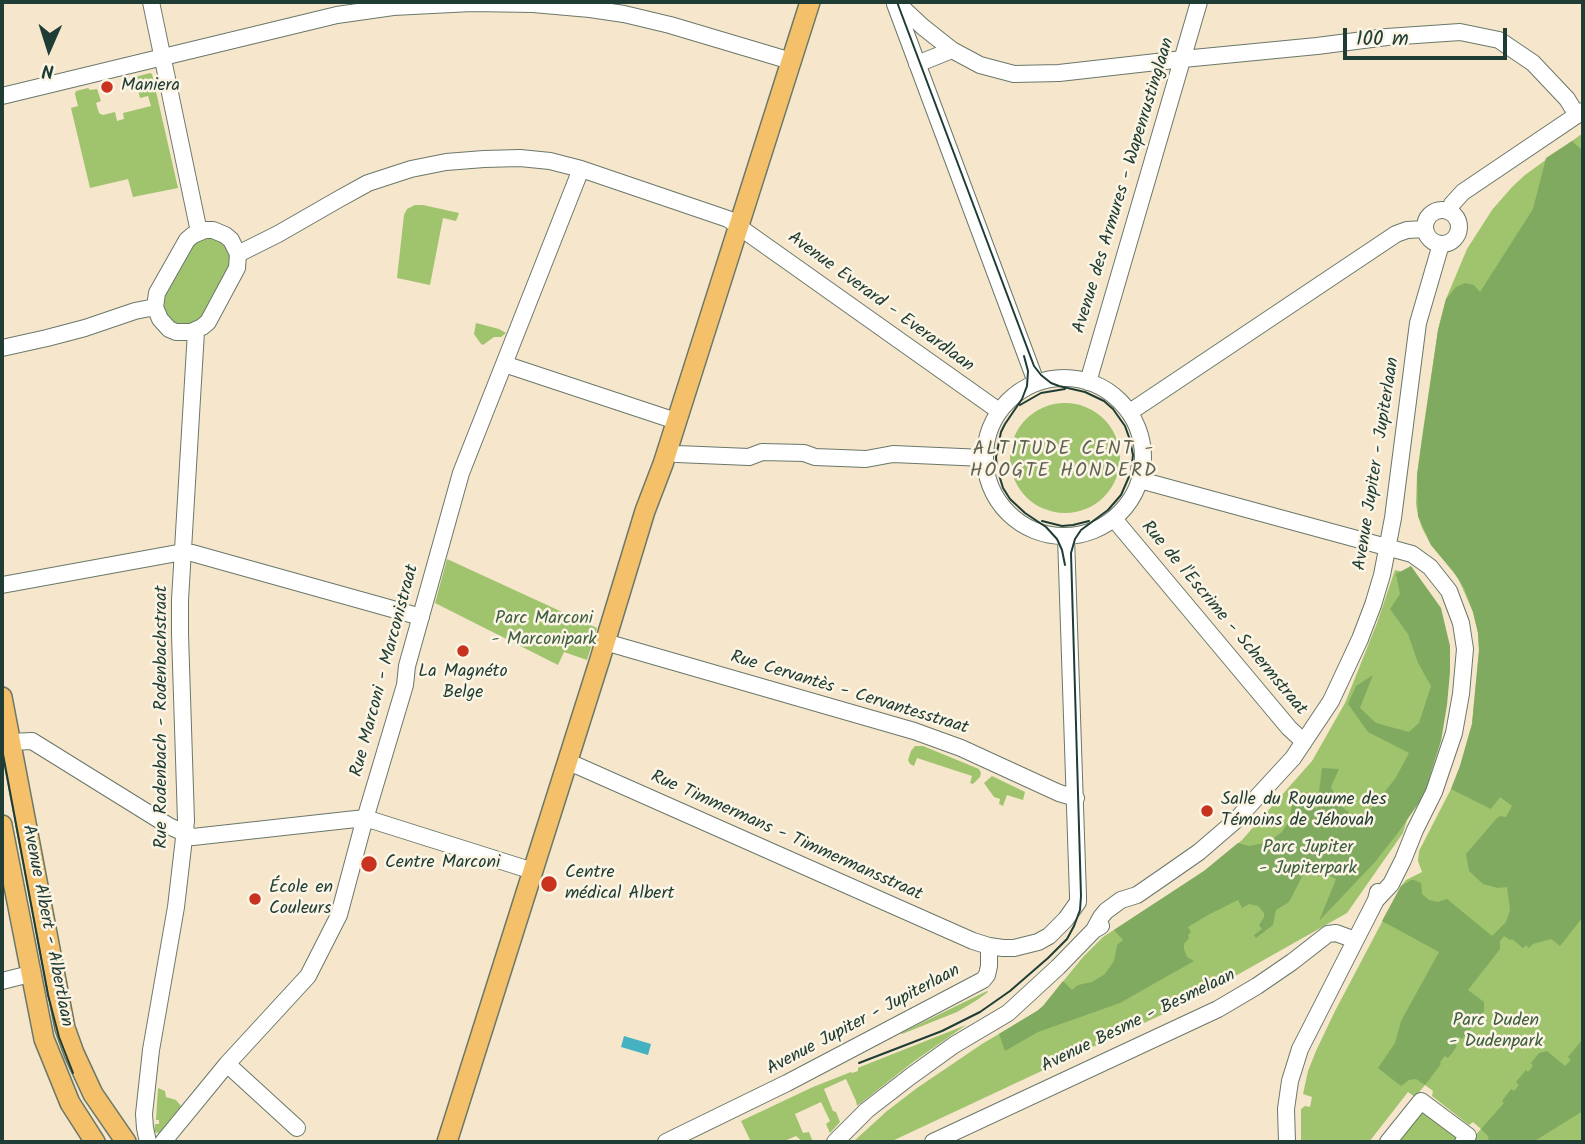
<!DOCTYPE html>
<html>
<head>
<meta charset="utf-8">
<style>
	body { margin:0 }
	#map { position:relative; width:1585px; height:1144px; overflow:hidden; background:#f5e6cc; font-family:Kalam,sans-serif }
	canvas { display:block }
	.frame { position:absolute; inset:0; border:4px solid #1f3d34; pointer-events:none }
	.north { position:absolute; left:14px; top:14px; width:70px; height:70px; -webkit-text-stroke:5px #fcf5e5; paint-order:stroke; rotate:183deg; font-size:19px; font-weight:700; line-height:28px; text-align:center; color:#1f3d34 }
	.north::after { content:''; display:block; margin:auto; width:24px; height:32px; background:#1f3d34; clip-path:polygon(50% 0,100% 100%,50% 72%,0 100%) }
	.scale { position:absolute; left:1343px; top:28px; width:164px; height:32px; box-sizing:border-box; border:4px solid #1f3d34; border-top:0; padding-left:9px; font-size:21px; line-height:24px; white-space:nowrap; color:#1f3d34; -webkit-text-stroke:5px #fcf5e5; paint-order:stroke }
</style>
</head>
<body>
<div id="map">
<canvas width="1585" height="1144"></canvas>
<div class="frame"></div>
<div class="north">N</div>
<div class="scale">100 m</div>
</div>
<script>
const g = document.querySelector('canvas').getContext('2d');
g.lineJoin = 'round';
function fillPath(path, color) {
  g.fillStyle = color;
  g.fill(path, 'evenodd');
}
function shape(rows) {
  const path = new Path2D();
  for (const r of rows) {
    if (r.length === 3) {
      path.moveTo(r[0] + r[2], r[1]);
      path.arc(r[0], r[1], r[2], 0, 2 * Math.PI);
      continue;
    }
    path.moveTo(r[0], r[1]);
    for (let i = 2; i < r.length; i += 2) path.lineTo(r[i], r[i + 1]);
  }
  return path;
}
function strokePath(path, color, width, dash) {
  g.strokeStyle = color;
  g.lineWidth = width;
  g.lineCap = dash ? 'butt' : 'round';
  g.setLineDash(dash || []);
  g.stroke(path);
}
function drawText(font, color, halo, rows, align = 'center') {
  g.font = font + ' Kalam,sans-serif';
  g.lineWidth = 5;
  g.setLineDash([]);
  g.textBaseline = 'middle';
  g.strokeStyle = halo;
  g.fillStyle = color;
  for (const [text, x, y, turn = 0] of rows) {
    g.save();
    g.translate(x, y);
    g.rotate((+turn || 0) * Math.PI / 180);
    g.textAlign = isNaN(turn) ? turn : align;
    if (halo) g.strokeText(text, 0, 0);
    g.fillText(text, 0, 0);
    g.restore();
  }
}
fillPath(shape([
	[150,73,152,74,178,188,133,197,128,179,90,188,71,108,78,106,75,94,76,91,88,88,90,90,97,89,101,101,96,103,99,113,103,115,115,112,117,121,124,119,123,113,151,106,148,96,140,98,135,77],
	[1583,133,1583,1142,1469,1142,1481,1129,1473,1122,1469,1125,1432,1096,1433,1091,1425,1085,1415,1097,1408,1092,1369,1142,1301,1142,1301,1109,1305,1106,1310,1107,1312,1097,1303,1094,1308,1071,1316,1051,1335,1011,1401,886,1406,880,1422,872,1418,861,1419,851,1451,789,1460,766,1472,724,1479,651,1478,633,1473,612,1458,578,1431,545,1422,528,1418,516,1416,504,1417,475,1422,437,1438,330,1446,299,1467,249,1492,210,1512,187,1525,175],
	[415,205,423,205,459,213,456,221,443,218,430,285,397,278,404,215,407,209],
	[208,237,217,239,226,245,231,254,231,267,201,319,187,325,176,324,169,320,163,308,163,296,193,244],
	[476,323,499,329,506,333,501,337,494,337,483,345,481,344,474,334],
	[1065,458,55],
	[447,559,597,628,587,660,564,652,558,665,435,603],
	[1395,570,1404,572,1443,647,1432,739,1403,833,1347,913,1191,1001,890,1142,853,1142,887,1111,917,1088,982,1044,1037,1011,1043,1006,1083,957,1103,937,1204,871,1242,840,1312,761,1345,703,1377,623],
	[915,746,923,746,979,769,981,773,980,777,973,784,970,783,972,776,917,758,914,766,910,764,908,760,911,751],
	[992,776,1025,792,1023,800,1007,795,1003,806,999,804,1000,799,994,797,984,783],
	[987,991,988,992,977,1000,957,1012,902,1034,901,1033],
	[966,1025,913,1062,857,1106,856,1101,846,1079,824,1089,833,1111,836,1112,840,1122,830,1133,826,1124,830,1121,821,1102,795,1114,803,1133,809,1132,813,1142,803,1142,796,1136,782,1142,751,1142,741,1121,813,1087,851,1072,852,1073,858,1071,858,1068,860,1067],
	[158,1088,165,1091,166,1097,176,1100,181,1106,159,1133,154,1132,155,1124,159,1124,159,1120,156,1120],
	[1421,1111,1457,1138,1454,1142,1396,1142]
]), '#a0c46d');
fillPath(shape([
	[1572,141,1583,151,1583,917,1560,946,1551,939,1533,944,1529,948,1526,945,1523,948,1512,939,1510,940,1504,936,1500,941,1500,949,1468,990,1484,1002,1484,1011,1478,1019,1474,1017,1469,1024,1472,1027,1462,1039,1459,1037,1454,1043,1457,1046,1453,1052,1448,1058,1445,1056,1440,1062,1441,1064,1425,1085,1416,1079,1409,1080,1401,1086,1378,1068,1395,1043,1401,1021,1439,952,1382,921,1401,886,1411,880,1414,880,1421,883,1422,894,1429,900,1438,902,1447,899,1492,936,1506,922,1510,910,1507,887,1498,888,1483,884,1469,871,1466,854,1496,819,1500,816,1506,817,1512,806,1500,797,1491,809,1451,789,1460,766,1472,724,1479,650,1478,633,1473,612,1464,588,1453,571,1431,545,1418,516,1417,475,1438,330,1446,299,1456,287,1465,283,1474,285,1480,292,1533,209,1546,158],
	[1411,566,1441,608,1450,646,1450,672,1447,705,1441,741,1429,779,1428,790,1397,834,1375,862,1319,921,1336,879,1320,871,1304,873,1289,902,1276,910,1273,925,1256,938,1254,935,1262,929,1259,925,1264,917,1264,913,1258,906,1249,904,1242,908,1238,900,1208,915,1188,927,1191,932,1188,935,1189,938,1184,944,1184,949,1187,957,1194,961,1120,1003,1038,1032,1005,1051,999,1034,1037,1011,1043,1006,1063,981,1072,990,1078,985,1092,982,1105,974,1114,961,1117,945,1123,940,1114,930,1204,871,1238,843,1249,846,1269,842,1282,832,1289,821,1293,800,1296,795,1301,795,1308,803,1317,809,1322,768,1339,769,1331,787,1341,806,1356,818,1369,811,1395,779,1409,753,1368,732,1348,704,1356,686,1373,675,1360,708,1376,723,1409,732,1419,723,1431,686,1418,663,1408,634,1390,609,1400,594,1396,574],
	[1583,1039,1583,1111,1533,1142,1489,1142,1488,1136,1481,1129,1504,1103,1502,1101,1511,1089,1514,1091,1519,1085,1516,1082,1526,1070,1528,1072,1533,1066,1531,1063,1539,1053,1547,1051,1565,1066,1571,1060,1568,1057]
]), '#80aa60');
fillPath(shape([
	[624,1036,651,1044,648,1055,621,1047]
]), '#45b2c1');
const minor = shape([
	[151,2,199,232],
	[896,2,923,27,952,50,980,65,1014,74,1059,73,1183,59,1317,46,1387,37,1460,32,1499,40,1533,63,1567,99,1577,115],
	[895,4,1036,382],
	[917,64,952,50],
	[2,96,337,15,393,7,472,3,533,4,590,9,624,14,670,25,791,61],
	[1442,227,17],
	[1450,212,1452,204,1463,192,1583,111],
	[205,230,213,230,225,235,231,240,238,254,237,268,208,322,202,327,191,332,176,332,169,329,160,319,155,307,157,293,187,240,193,235,205,230],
	[238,254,278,234,339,199,368,183,411,169,446,162,484,159,520,158,550,161,581,169,728,219,999,411],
	[2,348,47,338,85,328,135,311,155,307],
	[504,364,676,421],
	[1064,457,79],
	[1088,382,1199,2],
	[1130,412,1396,234,1407,230,1425,229],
	[667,451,677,454,749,457,762,452,804,453,815,457,866,459,893,454,984,458],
	[1140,480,1412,554,1430,567,1449,591,1461,623,1465,649,1461,694,1454,733,1434,792,1415,830,1403,860,1391,884,1376,900],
	[1114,519,1289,728,1304,742],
	[2,585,183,552,192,553,421,617],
	[605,642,914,731,961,748,1059,793,1076,798],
	[10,742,32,741,169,826,193,837,365,818,533,871],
	[567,763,578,766,973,941,989,946,1003,948,1014,948,1038,942,1049,936,1066,919,1078,902,1078,896,1066,537],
	[1094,930,1101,917,1106,911,1121,900,1137,895,1166,875,1199,852,1235,821,1293,758,1331,701,1360,639,1373,605,1382,575,1393,518,1418,323,1441,244],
	[2,981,30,974],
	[227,1064,297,1128],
	[148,1142,145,1128,144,1114,151,1050,176,907,186,821,180,634,180,600,196,331],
	[163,1142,227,1064,308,976,339,915,362,829,405,685,407,666,461,473,581,169],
	[666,1142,787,1083,983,980,987,975,989,966,989,946],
	[835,1142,867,1110,911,1076,954,1045,1008,1013,1058,967,1094,930,1101,926],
	[933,1142,1218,1009,1257,986,1292,962,1328,934,1336,933,1355,940],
	[1287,1142,1286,1109,1290,1081,1300,1049,1376,900,1378,892],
	[1388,1142,1421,1101,1468,1136,1463,1142]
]);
const major = shape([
	[2,697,65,1028,74,1053,93,1094,126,1142],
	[2,825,44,1039,70,1103,95,1142],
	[447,1142,600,659,645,511,663,464,810,2]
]);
strokePath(minor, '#6a7869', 18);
strokePath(major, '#6a7869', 22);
strokePath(minor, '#fff', 16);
strokePath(major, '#f4c16a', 19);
strokePath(shape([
	[1024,356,1028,371,1027,386,1022,399,1005,424,1001,432,996,457,997,468,1003,488,1010,499,1025,513,1046,527,1057,539,1062,550,1065,565],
	[1020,405,1041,393,1065,389],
	[1042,521,1062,526,1073,525,1089,521],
	[2,749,48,995,59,1037,73,1073],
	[859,1063,942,1031,980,1012,1010,991,1048,958,1067,939,1074,926,1080,910,1081,896,1071,553,1075,539,1081,530,1108,510,1121,495,1131,472,1133,455,1130,440,1125,426,1113,409,1104,401,1085,392,1059,386,1051,383,1041,375,1034,366,897,2]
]), '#1f3d34', 2);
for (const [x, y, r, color] of [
	[107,87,7,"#c8321e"],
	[463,651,7,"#c8321e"],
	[1207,811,7,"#c8321e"],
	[369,864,9,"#c8321e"],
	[549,884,9,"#c8321e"],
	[255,899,7,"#c8321e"]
]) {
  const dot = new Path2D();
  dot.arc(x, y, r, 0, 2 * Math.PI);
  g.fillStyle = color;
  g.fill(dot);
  strokePath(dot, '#fcf5e5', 2.5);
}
drawText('18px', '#1f3d34', '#fcf5e5', [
	["Maniera",121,87],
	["La Magnéto",463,673,"center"],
	["Belge",463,694,"center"],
	["Salle du Royaume des",1221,801],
	["Témoins de Jéhovah",1221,822],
	["Centre Marconi",385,864],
	["Centre",565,874],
	["médical Albert",565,895],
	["École en",269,889],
	["Couleurs",269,910]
], 'left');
drawText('18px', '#1f3d34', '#fcf5e5', [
	["Avenue des Armures - Wapenrustinglaan",1125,186,-73],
	["Avenue Everard - Everardlaan",880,303,36],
	["Avenue Jupiter - Jupiterlaan",1378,464,-81],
	["Rue de l'Escrime - Schermstraat",1223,619,50],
	["Rue Marconi - Marconistraat",386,671,-75],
	["Rue Cervantès - Cervantesstraat",849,694,17],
	["Rue Rodenbach - Rodenbachstraat",163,717,-90],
	["Rue Timmermans - Timmermansstraat",786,837,24],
	["Avenue Albert - Albertlaan",46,926,79],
	["Avenue Jupiter - Jupiterlaan",864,1021,-28],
	["Avenue Besme - Besmelaan",1139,1022,-26]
]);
drawText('18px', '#3f5f42', '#fcf5e5', [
	["Parc Marconi",544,620],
	["- Marconipark",544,641],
	["Parc Jupiter",1308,849],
	["- Jupiterpark",1308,870],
	["Parc Duden",1496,1022],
	["- Dudenpark",1496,1043]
]);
g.letterSpacing = '2px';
drawText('19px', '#5e6352', '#fcf5e5', [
	["ALTITUDE CENT -",1064,451],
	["HOOGTE HONDERD",1064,473]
]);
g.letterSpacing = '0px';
</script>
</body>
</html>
